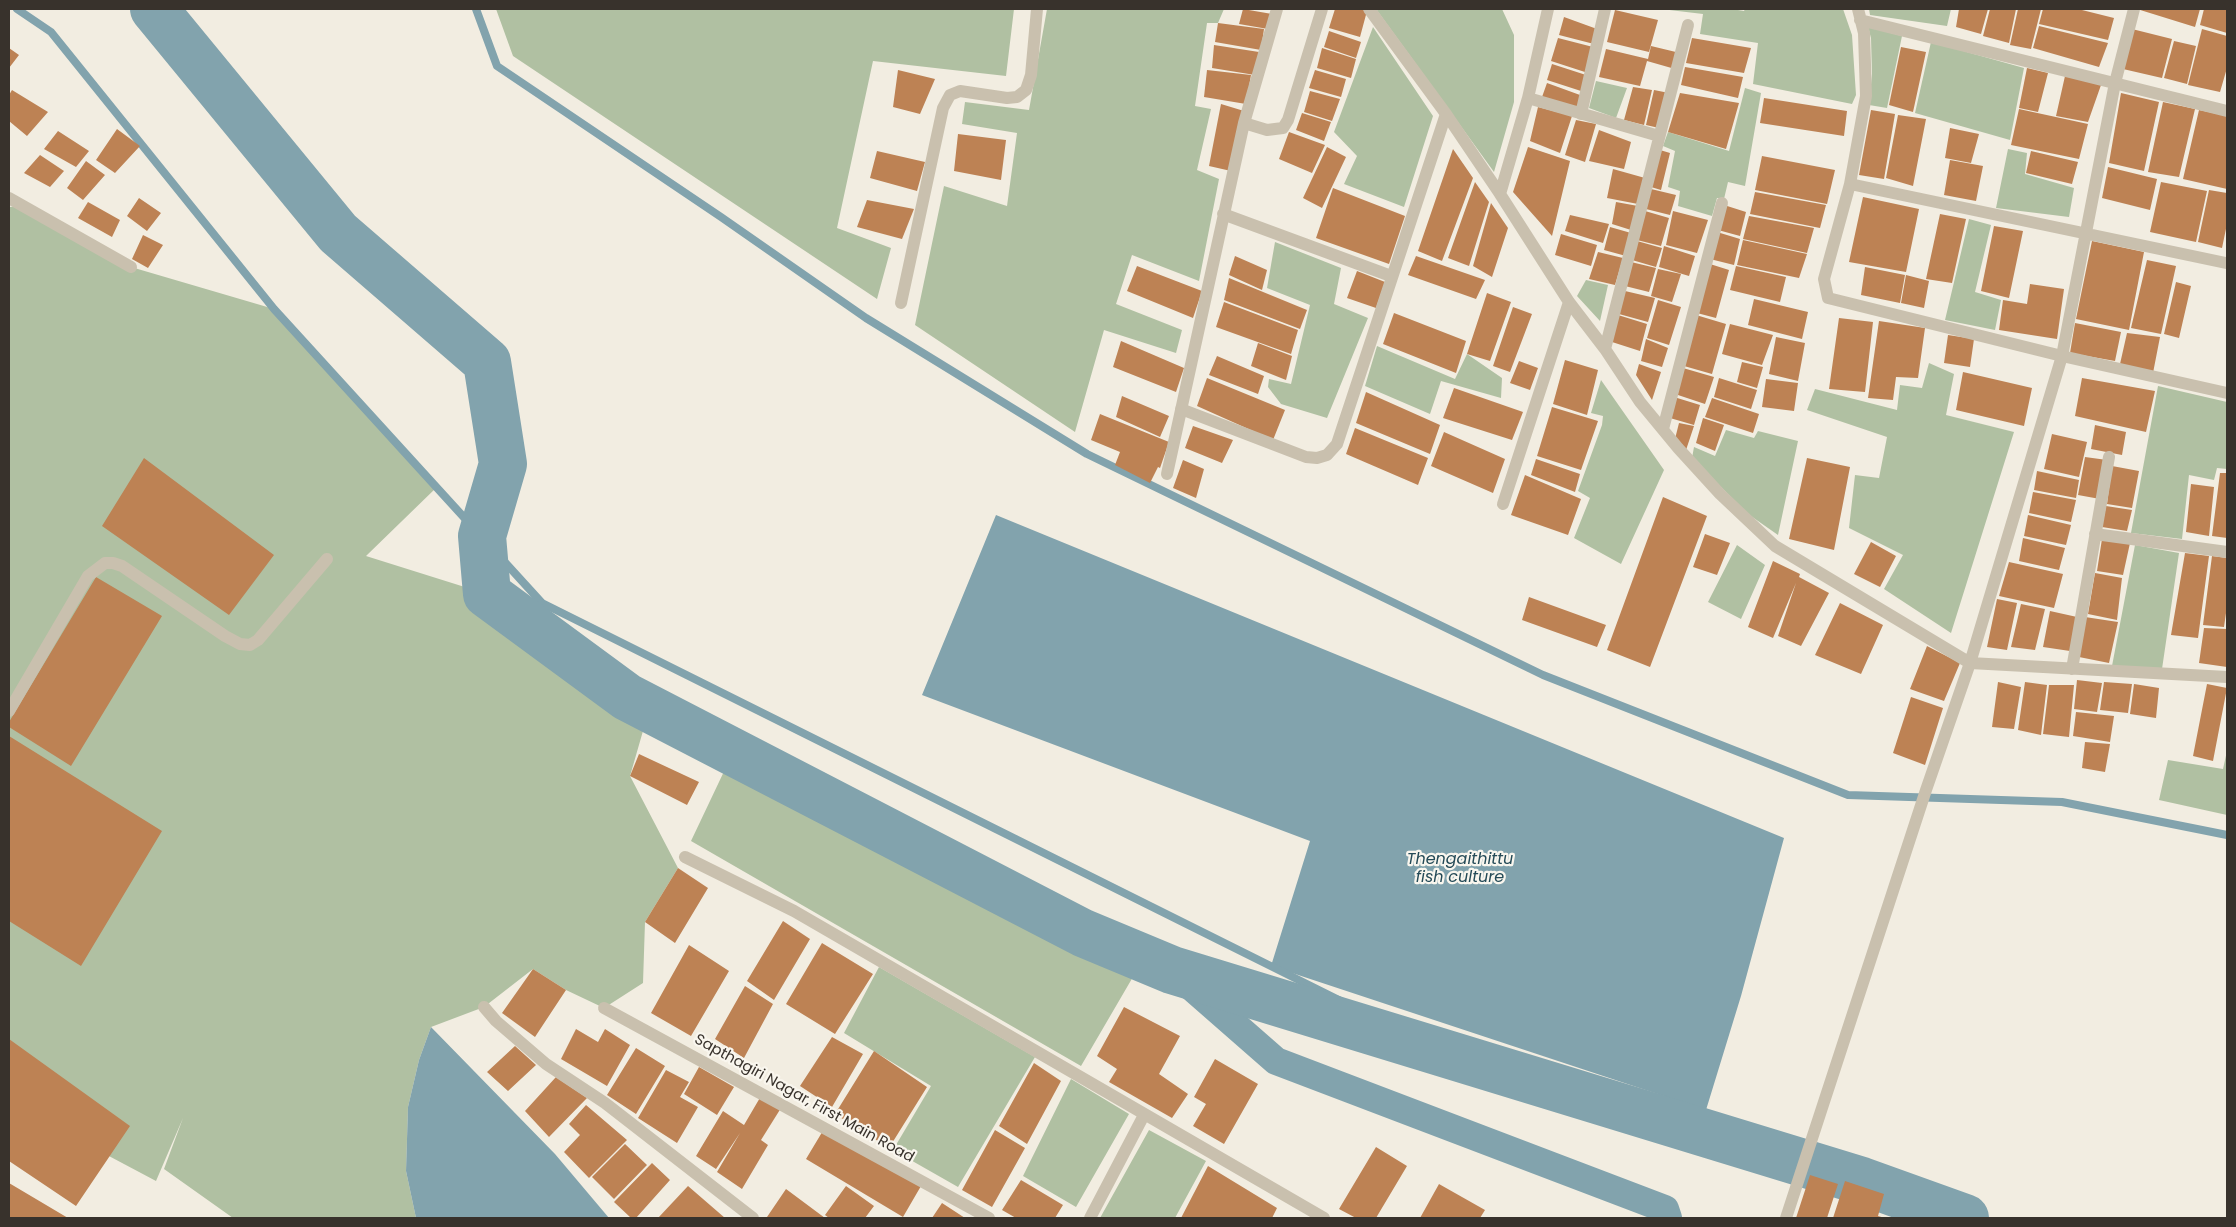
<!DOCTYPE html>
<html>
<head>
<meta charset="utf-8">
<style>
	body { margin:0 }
	#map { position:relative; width:2236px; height:1227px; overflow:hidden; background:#f2ede1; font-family:Poppins,sans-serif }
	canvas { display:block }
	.frame { position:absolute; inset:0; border:10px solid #38322c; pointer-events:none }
</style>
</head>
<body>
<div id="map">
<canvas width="2236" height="1227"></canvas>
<div class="frame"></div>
</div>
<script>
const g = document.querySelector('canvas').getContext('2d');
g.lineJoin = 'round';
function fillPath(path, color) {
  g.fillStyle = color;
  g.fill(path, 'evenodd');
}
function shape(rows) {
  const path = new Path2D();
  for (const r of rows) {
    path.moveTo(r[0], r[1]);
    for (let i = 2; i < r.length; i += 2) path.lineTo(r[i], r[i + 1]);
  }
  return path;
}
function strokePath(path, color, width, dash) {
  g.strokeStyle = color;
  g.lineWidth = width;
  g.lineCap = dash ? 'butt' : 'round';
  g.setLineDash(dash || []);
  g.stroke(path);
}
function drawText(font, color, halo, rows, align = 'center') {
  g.font = font + ' Poppins,sans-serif';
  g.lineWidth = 4.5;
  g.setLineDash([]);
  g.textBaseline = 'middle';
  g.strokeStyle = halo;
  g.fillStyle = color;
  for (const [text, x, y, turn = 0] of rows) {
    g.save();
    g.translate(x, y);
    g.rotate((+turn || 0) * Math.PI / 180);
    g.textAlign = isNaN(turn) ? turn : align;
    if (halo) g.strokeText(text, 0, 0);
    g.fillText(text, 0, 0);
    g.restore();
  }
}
fillPath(shape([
	[496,9,1014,9,1006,76,873,61,837,228,891,248,877,299,513,56],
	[1047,9,1224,9,1218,23,1207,23,1195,106,1211,109,1197,170,1219,179,1199,281,1132,255,1116,304,1182,330,1176,353,1104,330,1075,432,915,325,944,186,1007,206,1017,133,962,124,965,102,1029,110],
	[1376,9,1502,9,1514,35,1514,102,1494,172],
	[1661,9,1732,9,1744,11,1745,9,1843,9,1852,35,1856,95,1852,104,1753,84,1758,43,1700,34,1703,14],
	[1869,9,1951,9,1947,26,1870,15],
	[1373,27,1433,116,1404,207,1344,184,1357,156,1334,132],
	[1868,27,1902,36,1887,108,1869,105,1872,74,1871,38],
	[1931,42,2024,68,2010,140,1915,113],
	[1596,81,1627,88,1616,118,1589,108],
	[1745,88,1761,93,1745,186,1728,182,1724,199,1717,198,1712,216,1678,206,1680,191,1668,187,1675,151,1663,146,1668,132,1729,151],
	[2008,149,2027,153,2025,174,2074,188,2069,217,1996,208],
	[23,206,131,267,274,309,437,487,366,556,487,594,645,724,630,776,678,868,645,922,643,983,604,1008,566,990,533,969,484,1007,431,1027,419,1060,408,1107,406,1171,416,1218,233,1218,164,1169,183,1118,156,1181,9,1103,9,207],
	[1969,219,1991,225,1975,292,2001,300,1995,330,1945,320],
	[1275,242,1341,268,1334,304,1368,318,1327,418,1281,404,1268,387,1269,379,1291,384,1310,305,1267,288],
	[1586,280,1608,285,1600,321,1577,296],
	[1377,346,1455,379,1467,354,1502,378,1501,398,1441,381,1430,414,1365,386],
	[1929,363,1954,374,1946,415,2014,432,1951,633,1884,589,1903,555,1849,528,1855,475,1879,478,1887,437,1807,410,1815,389,1897,410,1900,385,1922,388],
	[1601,380,1664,470,1621,564,1574,538,1590,498,1578,491,1602,425,1603,416,1591,413],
	[2158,386,2227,402,2227,469,2217,468,2214,480,2189,475,2182,539,2131,533],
	[1726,430,1754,438,1758,431,1798,441,1778,535,1748,514,1692,458,1694,447,1715,456],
	[1737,545,1765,565,1741,619,1708,602],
	[2135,545,2179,553,2162,669,2112,666],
	[2227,751,2227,815,2159,800,2168,760,2223,769],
	[728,763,1137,970,1081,1066,691,841],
	[879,967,1035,1057,958,1187,893,1150,931,1086,844,1033],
	[1071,1079,1129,1114,1076,1207,1023,1176],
	[1149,1130,1206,1161,1175,1218,1100,1218]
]), '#b0c0a2');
fillPath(shape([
	[996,515,1784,838,1741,996,1706,1110,1271,966,1310,841,922,695],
	[431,1027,555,1154,609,1218,416,1218,406,1171,408,1107,419,1060]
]), '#82a3ad');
strokePath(shape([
	[17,9,51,32,274,309,542,603,1365,1013,1722,1120,1859,1165,1929,1218],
	[476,9,497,66,721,217,866,318,1087,454,1543,675,1848,795,2062,802,2227,835]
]), '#82a3ad', 8);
strokePath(shape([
	[1172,970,1276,1061,1665,1209,1668,1218]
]), '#82a3ad', 28);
strokePath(shape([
	[154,9,338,233,487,362,503,464,482,536,487,594,627,697,1083,933,1172,970,1862,1181,1965,1218]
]), '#82a3ad', 48);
fillPath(shape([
	[1243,9,1272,14,1268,29,1239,24],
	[1335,9,1359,9,1367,11,1360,37,1329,28],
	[1959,9,1988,9,1981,34,1956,27],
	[1990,9,2016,9,2009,43,1983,36],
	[2018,9,2041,9,2031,49,2010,45],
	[2043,9,2078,9,2114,18,2108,40,2039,24],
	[2137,9,2200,9,2195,27],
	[2204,9,2227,10,2227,33,2200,25],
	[1615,10,1658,20,1649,52,1607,42],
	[1564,17,1597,29,1594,44,1559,35],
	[1218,23,1264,29,1261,50,1215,42],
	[2039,26,2108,43,2099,67,2033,48],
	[2132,29,2172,39,2162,78,2123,69],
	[2202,29,2227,36,2227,68,2220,92,2188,85],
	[1329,31,1361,42,1356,58,1324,47],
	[1558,38,1593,47,1588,73,1551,61],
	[1692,38,1751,48,1744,73,1686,63],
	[2174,41,2196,46,2187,84,2164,78],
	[1214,45,1259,52,1255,75,1212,68],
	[1651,46,1680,53,1675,69,1647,61,1640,86,1599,77,1606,49,1648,59],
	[1901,47,1926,52,1913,112,1889,105],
	[9,48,19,55,9,68],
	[1322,48,1356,59,1351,78,1317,68],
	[1552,64,1586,75,1581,91,1547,80],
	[1685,67,1743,77,1738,98,1681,85],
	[2027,68,2048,73,2038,112,2019,108],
	[898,70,935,79,920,114,893,107],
	[1207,70,1251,75,1246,104,1204,97],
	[1315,70,1346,79,1341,97,1309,88],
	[2065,76,2101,85,2088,122,2056,116],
	[1547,83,1580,95,1578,108,1542,97],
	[1633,87,1652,90,1644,125,1624,120],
	[12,90,48,112,27,136,9,121,9,95],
	[1654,90,1669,93,1659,128,1646,125],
	[1310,91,1340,99,1332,121,1304,112],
	[1680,93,1739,103,1726,149,1668,132],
	[2121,93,2159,102,2144,171,2109,163],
	[1764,98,1847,111,1844,136,1760,123],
	[2163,102,2195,109,2179,177,2148,172],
	[1221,104,1244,111,1231,171,1209,166],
	[1538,107,1572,116,1560,153,1530,141],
	[2019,109,2088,124,2079,159,2011,145],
	[1871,110,1895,114,1884,179,1859,175],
	[2199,110,2227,116,2227,189,2183,179],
	[1302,113,1331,122,1324,141,1296,130],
	[1898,115,1926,119,1913,186,1886,178],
	[1576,120,1596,124,1585,162,1565,155],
	[1950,128,1979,134,1971,163,1945,158],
	[117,129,140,146,115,173,96,160],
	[1599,130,1631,142,1624,169,1589,161],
	[58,131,89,151,76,167,44,149],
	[1289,132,1325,145,1312,173,1279,159],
	[958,134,1006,140,1001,180,954,171],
	[1327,147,1346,157,1322,208,1303,198],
	[1528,147,1570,161,1552,236,1513,192],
	[1453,149,1473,178,1442,261,1418,251],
	[1660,150,1670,153,1661,190,1651,187],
	[877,151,925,162,917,191,870,178],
	[2031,151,2078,162,2072,184,2026,173],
	[40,155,64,171,50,187,24,173],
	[1762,156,1835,170,1827,204,1755,190],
	[1950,160,1983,166,1976,201,1944,195],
	[86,161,105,175,83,200,67,188],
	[2108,167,2157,179,2150,210,2102,198],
	[1613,169,1645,178,1638,204,1607,198],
	[1475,182,1489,202,1469,266,1448,258],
	[2161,182,2207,191,2196,242,2150,232],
	[1333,188,1405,216,1389,264,1316,238],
	[1651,189,1676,195,1670,215,1646,209],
	[2209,190,2227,193,2227,224,2222,248,2198,242],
	[1755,192,1826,205,1820,228,1750,214],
	[1863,197,1919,209,1906,272,1849,262],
	[139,198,161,213,147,231,127,216],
	[867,200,914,209,902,239,857,227],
	[88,202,120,220,112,237,78,218],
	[1616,202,1638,206,1631,230,1612,224],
	[1491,203,1508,228,1492,277,1473,266],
	[1724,205,1746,212,1740,236,1718,230],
	[1645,211,1669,218,1661,246,1637,240],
	[1673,211,1708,220,1697,253,1666,245],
	[1940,214,1966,219,1952,283,1926,279],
	[1570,215,1609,224,1603,243,1565,231],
	[1749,216,1814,228,1807,253,1743,239],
	[1994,226,2023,231,2009,298,1981,291],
	[1610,227,1631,233,1626,256,1604,250],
	[1717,232,1740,239,1734,265,1710,259],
	[1561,234,1597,245,1591,266,1555,255],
	[143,235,163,245,148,268,132,259],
	[1743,240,1807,254,1799,278,1737,265],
	[1637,241,1662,248,1656,267,1632,260],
	[2092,241,2144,252,2129,330,2076,319],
	[1664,246,1695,256,1689,276,1659,267],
	[1598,252,1623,258,1615,285,1589,279],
	[1235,256,1267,270,1262,290,1229,275],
	[1416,256,1485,280,1476,299,1408,275],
	[2147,260,2176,266,2161,334,2131,328],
	[1631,262,1656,268,1649,292,1625,286],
	[1710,264,1729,270,1716,318,1697,313],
	[1137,266,1202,291,1193,318,1127,291],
	[1736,266,1786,277,1780,302,1730,290],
	[1865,267,1905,275,1900,303,1861,295],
	[1658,269,1681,274,1672,302,1651,296],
	[1357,271,1385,282,1376,308,1347,298],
	[1906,275,1929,281,1924,308,1901,303],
	[1229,278,1307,310,1300,329,1224,300],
	[2176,282,2191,286,2179,338,2164,334],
	[2030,284,2064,289,2057,339,1999,330,2003,300,2027,304],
	[1625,291,1655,298,1648,322,1619,314],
	[1487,293,1511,302,1490,361,1467,354],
	[1754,299,1808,312,1802,339,1748,325],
	[1658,300,1681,307,1669,345,1647,338],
	[1224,302,1298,330,1291,354,1216,327],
	[1513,307,1532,314,1510,372,1493,366],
	[1394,313,1466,341,1456,373,1383,344],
	[1618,315,1647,324,1640,351,1612,342],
	[1696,315,1726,324,1712,374,1684,366],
	[1839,318,1873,322,1865,392,1829,389],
	[1879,321,1925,328,1918,378,1896,377,1893,400,1868,398],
	[2075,323,2121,332,2115,361,2070,353],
	[1730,324,1773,335,1762,365,1722,354],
	[2127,333,2160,337,2153,373,2120,364],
	[1948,335,1974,339,1970,367,1944,363],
	[1776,337,1805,343,1798,381,1769,374],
	[1646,339,1668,348,1662,367,1641,361],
	[1121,341,1184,368,1176,392,1113,367],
	[1258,343,1292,356,1286,380,1251,366],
	[1217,356,1264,376,1258,394,1209,375],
	[1565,360,1598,370,1587,415,1553,404],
	[1519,361,1538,368,1530,390,1510,383],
	[1742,362,1763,367,1757,388,1737,382],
	[1639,364,1661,372,1652,400,1636,375],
	[1683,368,1714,377,1705,404,1675,394],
	[1963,372,2032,388,2024,426,1956,410],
	[1207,378,1285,410,1273,440,1197,406],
	[1719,378,1757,390,1751,409,1714,397],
	[2082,378,2155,391,2146,432,2075,416],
	[1766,379,1798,383,1794,411,1762,407],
	[1454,388,1523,412,1512,440,1443,418],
	[1366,392,1440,425,1430,454,1356,423],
	[1122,396,1169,416,1160,437,1116,417],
	[1674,397,1700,405,1694,425,1670,418],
	[1712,398,1759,414,1753,433,1705,417],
	[1552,407,1598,421,1581,470,1537,456],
	[1100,414,1169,442,1160,468,1158,467,1150,483,1115,465,1120,452,1091,440],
	[1703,418,1724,425,1715,451,1696,443],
	[1679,423,1694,426,1686,450,1675,439],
	[2095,425,2126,432,2122,455,2091,449],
	[1193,426,1233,440,1222,463,1185,448],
	[1355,428,1428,458,1418,485,1346,454],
	[1444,432,1505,459,1493,493,1431,466],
	[2052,434,2087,442,2079,477,2044,469],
	[2085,457,2107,460,2100,499,2078,495],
	[144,458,274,555,229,615,102,526],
	[1807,458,1850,467,1834,550,1789,539],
	[1536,459,1580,474,1575,492,1531,475],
	[1183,460,1204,469,1196,498,1173,488],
	[2112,466,2139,471,2132,508,2107,504],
	[2037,471,2079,480,2076,498,2034,490],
	[2220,473,2227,473,2227,538,2212,536],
	[1525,475,1581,499,1568,535,1511,515],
	[2191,484,2214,487,2209,536,2186,532],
	[2033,492,2076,500,2071,522,2029,513],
	[1663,497,1707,516,1650,667,1607,650],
	[2106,506,2132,510,2127,531,2102,527],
	[2028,515,2071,525,2066,545,2024,536],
	[1705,534,1730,543,1717,575,1693,567],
	[2023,538,2065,548,2059,570,2019,561],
	[2102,539,2130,543,2123,575,2097,571],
	[1871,542,1896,556,1880,587,1854,574],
	[2185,553,2209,556,2198,638,2171,635],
	[2212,556,2227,558,2227,606,2224,627,2203,625],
	[1773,561,1800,574,1799,577,1829,593,1801,646,1778,636,1796,583,1773,638,1748,627],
	[2009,562,2063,574,2054,608,1999,596],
	[2095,573,2122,578,2117,620,2088,614],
	[96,577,162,616,71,766,9,727,9,722],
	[1529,597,1606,625,1597,647,1522,620],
	[1997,599,2017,603,2007,650,1987,647],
	[1840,603,1883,625,1861,674,1815,655],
	[2021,604,2045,609,2035,650,2011,647],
	[2050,611,2077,617,2070,651,2043,647],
	[2085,617,2118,622,2109,663,2079,657],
	[2204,628,2227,629,2227,667,2199,663],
	[1927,646,1960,663,1944,701,1910,689],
	[2077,680,2102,683,2097,712,2074,709],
	[1998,682,2021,687,2014,729,1992,727],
	[2025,682,2047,685,2041,735,2018,730],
	[2104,682,2132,684,2128,713,2100,710],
	[2134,684,2159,688,2156,718,2130,714],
	[2207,684,2227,688,2213,761,2193,756],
	[2049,685,2074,685,2069,737,2043,734],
	[1911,697,1943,708,1925,765,1893,753],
	[2076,712,2114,716,2110,742,2073,736],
	[9,736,162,831,81,966,9,921],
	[2085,742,2110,744,2105,772,2082,768],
	[639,754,699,782,687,805,630,776],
	[678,868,708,888,675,943,645,922],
	[783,921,810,939,774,1000,747,981],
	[822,943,873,974,835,1034,786,1004],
	[689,945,729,971,691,1036,651,1013],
	[533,969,566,990,535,1037,502,1013],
	[745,986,773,1004,744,1058,715,1039],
	[1124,1007,1180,1036,1159,1074,1188,1094,1172,1118,1109,1082,1117,1069,1097,1056],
	[576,1029,598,1042,605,1029,630,1045,607,1086,561,1059],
	[832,1037,863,1054,832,1107,800,1086],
	[9,1039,130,1126,76,1206,9,1161],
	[515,1046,536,1065,508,1091,487,1072],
	[636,1048,665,1066,636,1114,607,1095],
	[874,1051,927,1087,889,1148,835,1114],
	[1215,1059,1258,1084,1224,1144,1193,1126,1206,1104,1194,1097],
	[1034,1063,1061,1081,1027,1144,999,1126],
	[699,1067,734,1087,717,1115,684,1094],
	[666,1070,689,1082,680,1097,698,1107,677,1143,638,1118],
	[556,1077,587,1098,549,1137,525,1111],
	[761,1096,781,1108,761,1140,768,1145,742,1189,717,1172,740,1133,716,1169,696,1156,723,1111,744,1125],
	[586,1105,627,1140,589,1178,564,1152,580,1135,569,1124],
	[824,1129,921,1186,903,1217,806,1159],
	[995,1130,1025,1148,992,1207,962,1190],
	[625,1144,647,1165,614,1199,592,1177],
	[1376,1147,1407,1166,1376,1218,1356,1218,1339,1209],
	[652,1163,670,1180,636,1218,631,1218,614,1202],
	[1208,1166,1277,1208,1272,1218,1181,1218],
	[1810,1175,1838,1184,1827,1218,1796,1218],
	[1021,1180,1063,1205,1055,1218,1016,1218,1002,1210],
	[1845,1181,1884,1194,1878,1216,1885,1218,1833,1218],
	[9,1183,68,1218,9,1218],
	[1439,1184,1485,1210,1480,1218,1420,1218],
	[688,1186,725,1218,658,1218],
	[846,1186,874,1206,865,1218,829,1218,825,1215],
	[786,1189,825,1218,768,1218,767,1217],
	[942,1203,965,1218,932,1218]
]), '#bd8254');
strokePath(shape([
	[9,711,88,576,105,563,113,563,122,566,225,636,240,644,250,645,258,640,327,559]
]), '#c9c0ae', 12);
strokePath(shape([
	[1369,9,1446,114,1500,194,1569,302,1605,349,1640,402,1678,448,1720,494,1775,546,1970,663,2227,677],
	[1858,9,1864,33,1866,96,1850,184,1824,279,1828,298,2062,356,2227,393],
	[1860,20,2227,111],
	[1528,98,1659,136],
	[1581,114,1605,9],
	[1244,123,1267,130,1283,128,1288,120,1322,9],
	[1850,184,2226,263],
	[1500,194,1528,98,1548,9],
	[9,198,131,267],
	[1223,214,1391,276],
	[901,303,943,108,950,95,960,91,1007,98,1017,97,1026,90,1031,75,1037,9],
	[1605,349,1688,25],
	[1181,409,1306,457,1317,458,1327,455,1337,444,1446,114],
	[1663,429,1722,203],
	[1167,474,1244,123,1277,9],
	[1503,504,1569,302],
	[2095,534,2227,552],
	[2072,669,2109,457],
	[685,857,794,911,1324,1218],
	[484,1007,496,1021,546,1064,605,1103,753,1218],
	[604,1008,989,1218],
	[1090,1218,1144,1115],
	[1786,1218,1926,790,1970,663,2062,356,2115,83,2134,9]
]), '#c9c0ae', 12);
drawText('15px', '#38322c', '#f9f6ee', [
	["Sapthagiri Nagar, First Main Road",804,1099,29]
]);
drawText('italic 16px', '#244a57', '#f9f6ee', [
	["Thengaithittu",1460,860],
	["fish culture",1460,878]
]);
</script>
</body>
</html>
